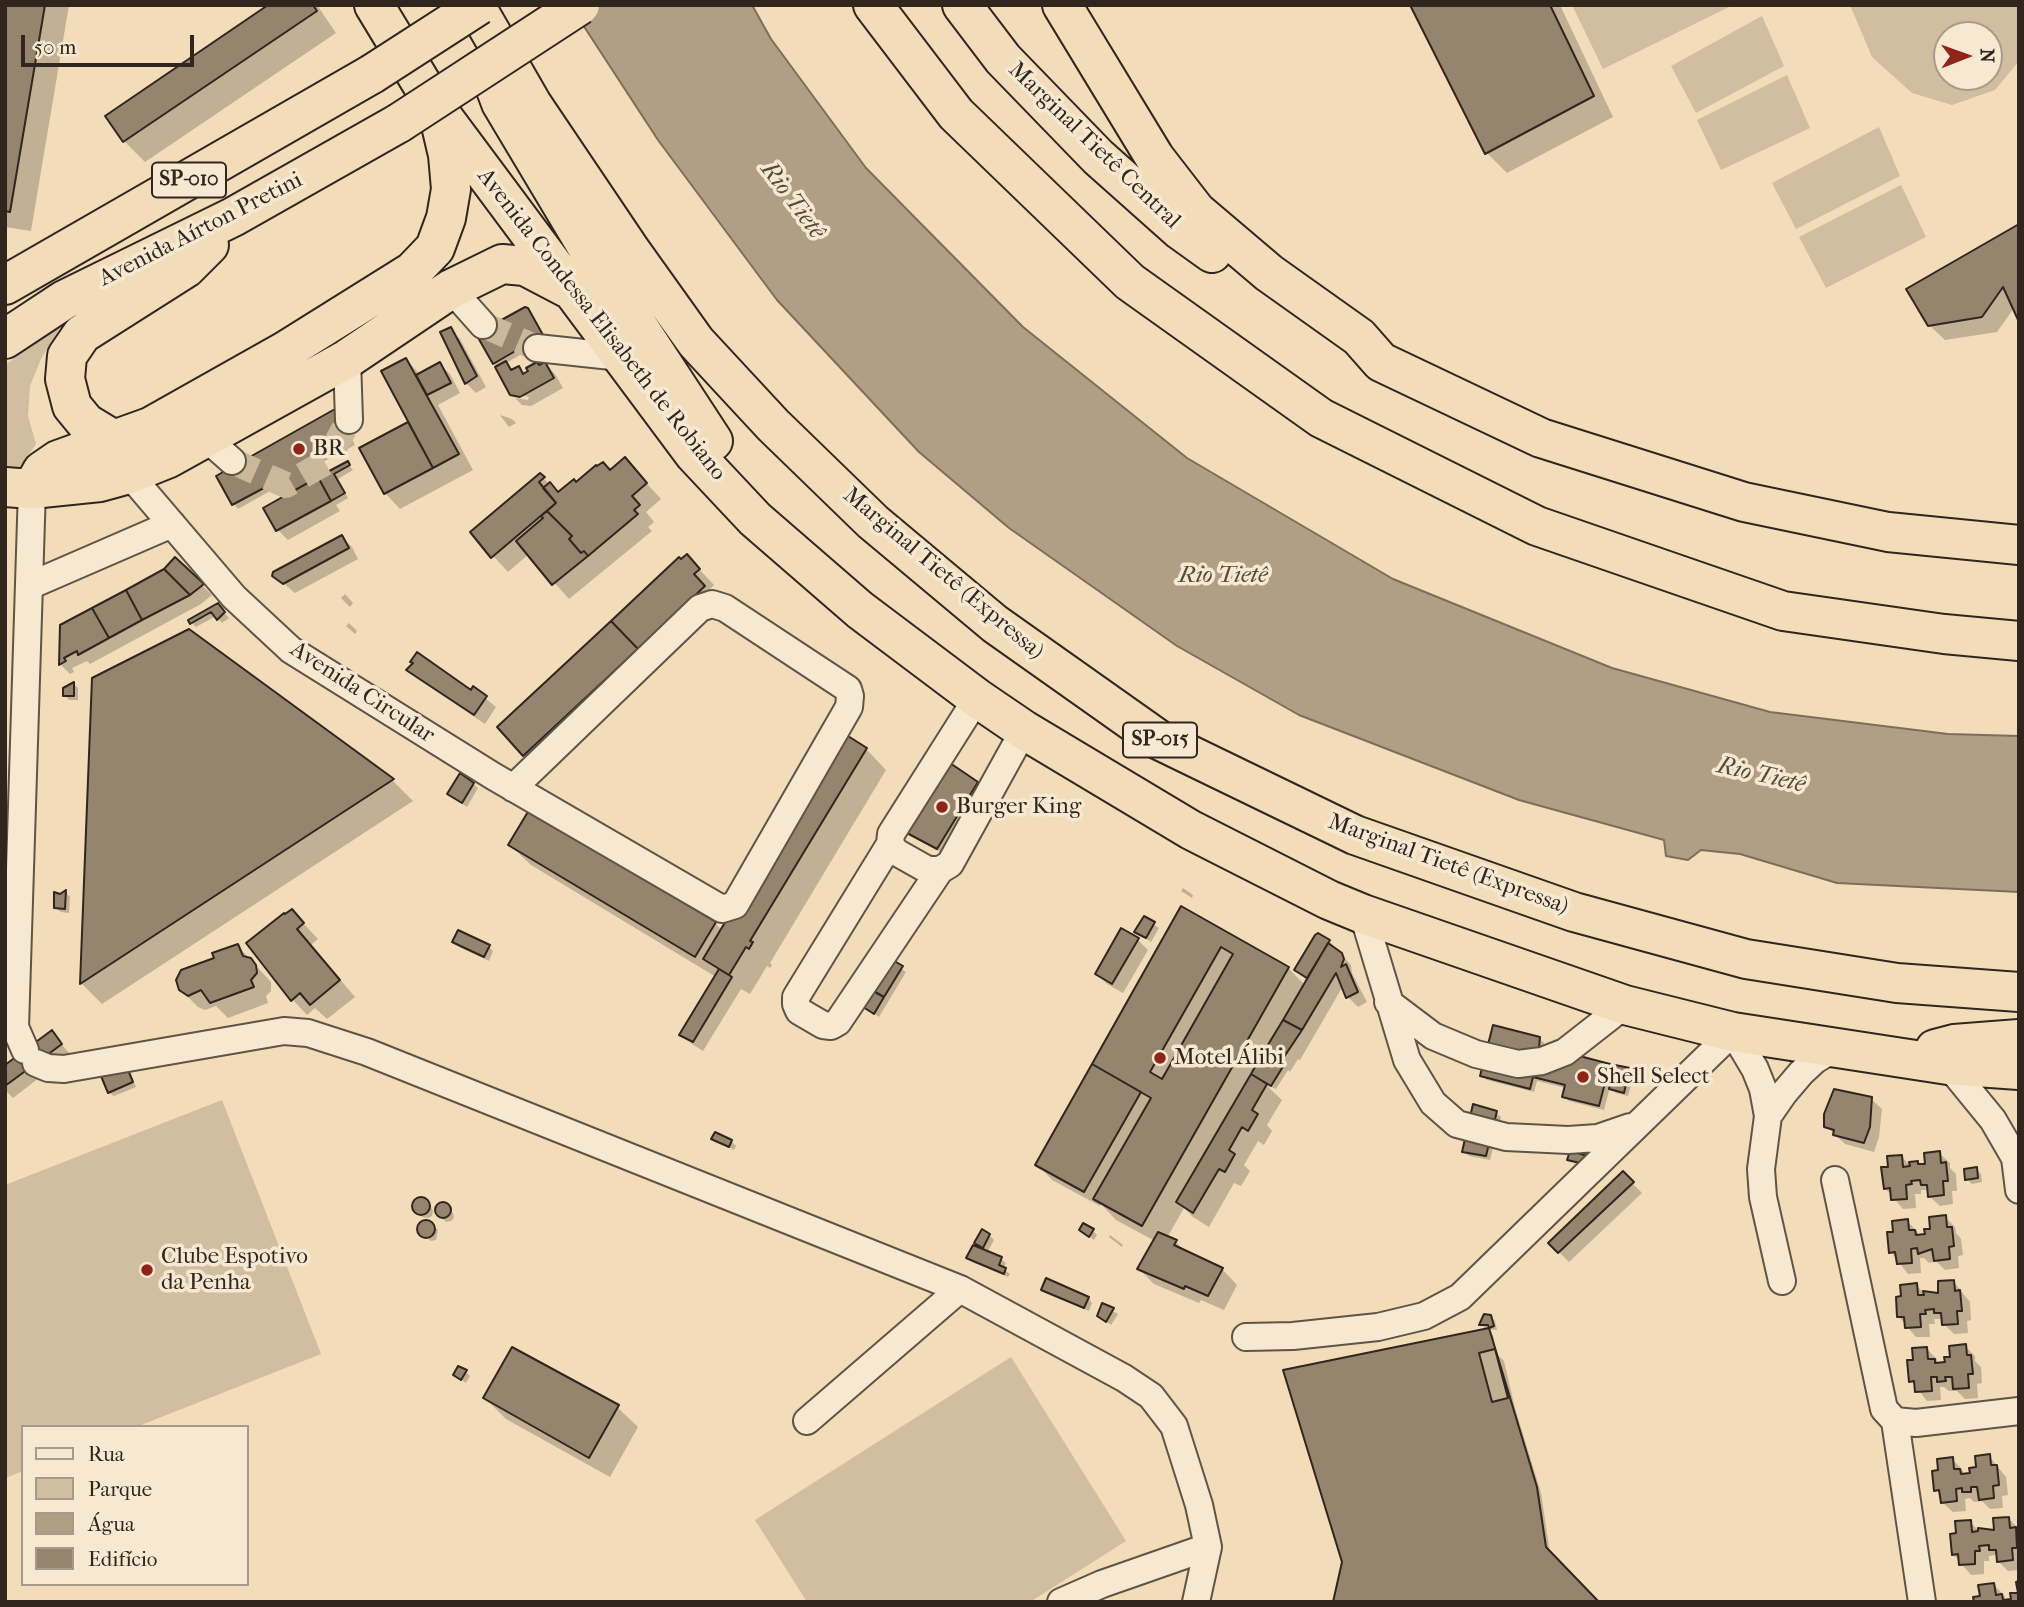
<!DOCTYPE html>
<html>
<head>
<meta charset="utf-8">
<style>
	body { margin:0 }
	#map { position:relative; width:2024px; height:1607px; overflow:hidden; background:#f2dcba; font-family:"IM FELL French Canon",serif }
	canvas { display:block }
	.frame { position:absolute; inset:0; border:7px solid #30261d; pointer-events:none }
	.legend { position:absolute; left:21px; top:1425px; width:228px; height:161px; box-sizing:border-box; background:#f7e8d2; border:2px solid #a79a8a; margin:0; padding:9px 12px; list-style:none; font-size:21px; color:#30261d }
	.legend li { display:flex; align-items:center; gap:14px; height:35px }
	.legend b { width:35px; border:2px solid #a79a8a }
	.north { position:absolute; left:1933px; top:21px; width:70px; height:70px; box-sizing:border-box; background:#f7e8d2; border:2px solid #a79a8a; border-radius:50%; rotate:89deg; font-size:19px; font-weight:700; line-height:28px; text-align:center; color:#30261d }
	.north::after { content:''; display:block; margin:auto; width:24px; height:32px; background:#8f2418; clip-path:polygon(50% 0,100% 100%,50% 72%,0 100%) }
	.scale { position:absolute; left:21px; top:35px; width:173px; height:32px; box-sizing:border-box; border:4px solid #30261d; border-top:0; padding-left:9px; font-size:21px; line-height:24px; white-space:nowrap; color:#30261d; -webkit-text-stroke:5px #f7e8d2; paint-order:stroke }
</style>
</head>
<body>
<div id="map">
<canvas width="2024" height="1607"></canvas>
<div class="frame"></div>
<ul class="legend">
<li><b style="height:9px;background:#f7e8d2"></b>Rua</li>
<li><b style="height:19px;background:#d1bd9f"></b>Parque</li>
<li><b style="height:19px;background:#b09e85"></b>Água</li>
<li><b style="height:19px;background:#95856f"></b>Edifício</li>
</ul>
<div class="north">N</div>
<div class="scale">50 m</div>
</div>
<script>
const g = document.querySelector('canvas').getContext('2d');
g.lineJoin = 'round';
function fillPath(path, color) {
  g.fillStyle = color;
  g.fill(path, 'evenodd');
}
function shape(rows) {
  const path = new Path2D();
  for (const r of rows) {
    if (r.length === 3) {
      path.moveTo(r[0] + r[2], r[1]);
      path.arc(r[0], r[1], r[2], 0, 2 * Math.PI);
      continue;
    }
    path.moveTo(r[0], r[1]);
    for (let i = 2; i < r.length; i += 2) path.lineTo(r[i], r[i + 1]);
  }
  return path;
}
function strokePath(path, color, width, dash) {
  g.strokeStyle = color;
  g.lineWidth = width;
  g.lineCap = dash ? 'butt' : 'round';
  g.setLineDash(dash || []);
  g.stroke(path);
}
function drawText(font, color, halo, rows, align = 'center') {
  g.font = font + ' "IM FELL French Canon",serif';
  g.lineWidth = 7;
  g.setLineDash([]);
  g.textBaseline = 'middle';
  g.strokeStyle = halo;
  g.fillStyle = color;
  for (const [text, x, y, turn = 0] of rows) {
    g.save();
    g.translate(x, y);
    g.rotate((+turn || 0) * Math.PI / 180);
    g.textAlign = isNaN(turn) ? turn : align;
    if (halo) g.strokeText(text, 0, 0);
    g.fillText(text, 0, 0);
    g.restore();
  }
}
fillPath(shape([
	[1572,5,1733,5,1603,69],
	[1850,5,2019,5,2019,61,1995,90,1952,105,1912,93,1872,57],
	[1989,35,1989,77,1947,77,1947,35],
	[1762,16,1784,66,1696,113,1671,66],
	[1787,75,1810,128,1721,170,1697,120],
	[1879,127,1900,176,1796,229,1772,183],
	[1901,185,1926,237,1826,288,1799,237],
	[61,326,41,359,30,386,28,416,36,444,14,476,5,474,5,365],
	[222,1100,321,1354,136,1427,23,1427,23,1471,5,1478,5,1185],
	[1011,1357,1126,1541,1030,1602,807,1602,755,1520]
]), '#d1bd9f');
const water = shape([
	[570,5,752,5,771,39,866,168,1023,327,1187,458,1393,579,1612,668,1770,712,1948,734,2019,736,2019,892,1837,883,1740,854,1701,850,1688,860,1666,856,1664,840,1519,800,1299,715,1177,646,1009,528,919,452,777,300,658,140,570,5]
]);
fillPath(water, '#b09e85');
strokePath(water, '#7d6e5b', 2);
fillPath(shape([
	[5,5,69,5,31,231,5,227],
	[271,5,317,5,336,33,145,162,124,141],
	[1412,5,1560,5,1613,117,1507,173,1487,153],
	[2019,226,2014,308,1997,332,1945,340,1929,325],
	[527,309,546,340,506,363,513,371,518,368,525,375,545,364,555,374,563,388,531,406,522,405,515,398,528,400,529,397,514,394,514,397,511,394,494,363],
	[450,329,460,339,486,387,476,393,466,383],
	[406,360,420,374,439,364,450,374,460,393,438,405,473,470,400,509,385,493,361,449,410,422],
	[500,415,512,419,516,423,509,427],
	[340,416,355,445,321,463,327,474,347,463,353,470,338,479,348,498,336,505,340,511,288,540,278,530,285,497,279,486,238,509,234,504,218,476],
	[625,460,661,499,646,512,654,522,648,527,652,531,569,599,529,554,508,572,472,533,540,475,559,494,576,484,611,472],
	[342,537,352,547,358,559,295,593,274,575],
	[687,556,714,585,708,591,719,603,540,770,499,727],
	[175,559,212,595,201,604,90,664,87,661,72,668,74,672,70,674,60,664,62,626,165,571],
	[345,594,353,603,350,607,341,598],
	[218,606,229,618,222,623,216,616,196,627,192,623,191,621],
	[349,623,357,631,355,634,346,626],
	[189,631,393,781,413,801,102,1004,82,984,94,679],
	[408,670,471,692,474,689,496,707,485,724,418,679],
	[74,684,78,688,78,700,69,700,65,695],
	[866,749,886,770,770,963,772,965,770,968,767,966,750,994,741,989,703,1051,692,1044,682,1034,716,977,531,865,510,845,530,812,715,923,722,930],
	[977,783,982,787,942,853,907,832],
	[473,784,478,788,467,807,449,794],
	[1183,888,1193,895,1192,898,1181,891],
	[66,893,70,897,69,913,61,912,56,908,60,896],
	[1182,908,1288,968,1305,985,1307,981,1296,970,1329,941,1351,965,1352,973,1367,1002,1358,1007,1348,997,1343,986,1300,1060,1298,1059,1290,1072,1288,1070,1276,1089,1266,1085,1282,1100,1267,1125,1272,1131,1264,1145,1258,1141,1244,1165,1250,1171,1241,1186,1234,1183,1209,1227,1193,1217,1184,1208,1167,1238,1176,1242,1186,1252,1222,1269,1237,1285,1224,1310,1201,1300,1199,1303,1154,1284,1139,1269,1155,1241,1116,1220,1101,1204,1100,1206,1052,1180,1037,1164],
	[292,911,318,939,311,945,355,997,327,1019,315,1008,307,1015,292,999],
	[1144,918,1159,928,1151,942,1137,932],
	[1138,940,1148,950,1123,993,1107,984,1097,974],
	[454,942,489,947,493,951,489,961,459,947],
	[238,946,271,982,271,991,266,996,268,1003,228,1018,216,1006,205,1010,198,1007,182,991,217,959],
	[890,961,906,972,879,1017,862,1005],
	[52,1033,70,1054,13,1098,5,1090,5,1067],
	[1539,1038,1544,1043,1543,1051,1610,1065,1616,1071,1629,1069,1634,1074,1628,1096,1616,1093,1610,1087,1604,1110,1569,1101,1564,1097,1566,1088,1537,1081,1534,1092,1487,1080,1482,1076],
	[126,1068,130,1072,136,1087,114,1096,109,1092],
	[1871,1099,1882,1109,1879,1137,1874,1152,1845,1144,1826,1126],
	[1496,1113,1501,1117,1490,1160,1469,1156,1464,1151],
	[714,1138,731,1141,736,1146,734,1150],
	[1939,1153,1950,1163,1950,1168,1956,1174,1957,1191,1952,1191,1953,1204,1940,1206,1929,1196,1928,1190,1921,1190,1921,1194,1915,1194,1916,1208,1903,1209,1885,1188,1889,1169,1902,1157,1909,1164,1927,1165],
	[1976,1169,1981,1174,1982,1182,1972,1184,1967,1179],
	[1623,1174,1642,1193,1569,1262,1550,1243],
	[419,1199,425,1200,430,1205,433,1211,432,1216,428,1218,422,1217,417,1212,414,1207],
	[440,1205,444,1205,453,1213,454,1218,451,1221,446,1222,438,1214,437,1209],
	[1945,1217,1955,1227,1956,1233,1961,1239,1963,1255,1958,1256,1959,1268,1945,1270,1936,1261,1929,1263,1924,1258,1920,1258,1921,1273,1908,1274,1891,1252,1895,1233,1907,1221,1917,1231,1918,1235,1927,1235],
	[429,1222,438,1230,436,1240,431,1241,420,1233,419,1228,422,1223],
	[1081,1230,1093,1231,1097,1235,1094,1240],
	[989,1235,994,1240,987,1253,1001,1259,1006,1263,1003,1269,1010,1274,1008,1277,972,1262,968,1257,986,1253,976,1243],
	[1110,1235,1123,1245,1122,1247,1109,1237],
	[1953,1281,1970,1302,1971,1320,1967,1321,1968,1333,1954,1334,1944,1324,1942,1319,1934,1319,1935,1324,1929,1324,1930,1337,1916,1337,1899,1317,1903,1298,1916,1285,1924,1293,1940,1295],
	[1043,1289,1088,1298,1092,1303,1089,1311,1048,1294],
	[1103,1306,1118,1314,1111,1325,1104,1320],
	[1490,1316,1495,1321,1497,1330,1487,1329,1493,1335,1497,1354,1504,1361,1515,1408,1541,1493,1550,1553,1343,1562,1487,1330,1481,1324],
	[1965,1346,1975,1356,1975,1361,1981,1367,1982,1383,1977,1384,1978,1398,1965,1399,1957,1391,1949,1391,1944,1387,1940,1387,1941,1400,1927,1401,1911,1381,1915,1362,1927,1349,1937,1359,1937,1364,1947,1364],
	[466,1372,470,1376,466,1383,455,1375],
	[485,1398,617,1407,638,1427,610,1477,506,1419],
	[1989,1456,2006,1477,2008,1495,2002,1496,2003,1508,1990,1509,1982,1501,1974,1502,1970,1498,1965,1499,1966,1511,1953,1512,1942,1502,1942,1496,1936,1490,1940,1472,1952,1459,1962,1469,1965,1476,1972,1475],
	[2008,1518,2019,1529,2019,1570,2008,1571,1998,1561,1996,1555,1989,1556,1989,1561,1984,1561,1984,1574,1971,1575,1953,1554,1958,1535,1970,1522,1978,1530,1996,1532],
	[1994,1585,2004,1595,2006,1601,2019,1602,1976,1602]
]), '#0003');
const building = shape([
	[5,5,45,5,10,212,5,211,5,5],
	[268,5,313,5,317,11,123,142,105,116,268,5],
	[1410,5,1550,5,1594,96,1485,154,1410,5],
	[2019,224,2019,322,2003,287,1982,317,1928,326,1906,289,2019,224],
	[525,307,528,308,543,335,493,364,476,334,525,307],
	[451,327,477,376,465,384,440,332,451,327],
	[406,358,459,454,433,468,381,371,406,358],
	[506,361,511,370,519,366,523,374,528,371,526,368,537,362,539,365,545,362,554,378,520,397,510,395,495,367,506,361],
	[440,362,451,383,427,395,416,375,440,362],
	[335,409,351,440,318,458,326,473,283,497,275,482,232,505,216,476,335,409],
	[408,422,433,468,384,494,359,448,408,422],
	[625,457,647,483,632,496,640,505,634,510,638,514,588,556,584,551,581,553,569,539,572,536,547,511,556,503,543,488,550,482,558,492,574,479,576,482,596,465,597,466,603,462,610,470,625,457],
	[348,461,350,465,334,474,345,493,331,501,318,477,348,461],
	[540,473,545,477,539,482,556,503,491,558,470,532,540,473],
	[318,477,331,501,276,531,263,508,318,477],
	[547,511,572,536,569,539,581,553,584,551,588,556,552,585,516,541,543,518,541,516,547,511],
	[342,535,349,548,283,584,272,576,273,572,342,535],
	[687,554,700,569,694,574,705,586,638,649,611,621,679,557,681,559,687,554],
	[175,557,204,584,190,595,164,569,175,557],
	[164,569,190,595,142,620,126,590,164,569],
	[126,590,142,620,109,638,92,608,126,590],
	[218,603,225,612,217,620,211,612,190,624,188,620,218,603],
	[92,608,109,638,78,655,77,651,64,658,66,661,59,665,60,625,92,608],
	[611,621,638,649,523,756,497,727,611,621],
	[189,629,394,779,80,984,92,678,189,629],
	[417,652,471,690,473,686,487,696,474,715,406,670,413,663,410,662,417,652],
	[74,682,74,696,63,696,63,688,74,682],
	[840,731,867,748,750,941,753,942,749,949,746,947,729,975,703,959,840,731],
	[950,763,978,782,937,849,905,832,950,763],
	[460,773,474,783,462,803,447,794,460,773],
	[529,810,716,922,695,957,508,845,529,810],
	[66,890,65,909,54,908,54,892,60,894,66,890],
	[1181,906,1289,967,1142,1226,1093,1199,1151,1098,1092,1064,1181,906],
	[1221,947,1233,954,1162,1079,1150,1072,1221,947],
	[292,909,304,923,297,929,340,980,310,1005,300,993,291,1001,246,943,284,913,285,914,292,909],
	[1144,916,1155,922,1146,938,1134,932,1144,916],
	[1121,928,1139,938,1112,984,1095,974,1121,928],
	[458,930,490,945,484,957,452,942,458,930],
	[1318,933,1330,940,1307,978,1294,970,1315,935,1318,933],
	[1328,943,1342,953,1344,959,1341,967,1346,964,1358,992,1346,998,1336,973,1302,1030,1283,1020,1328,943],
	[238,944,243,956,251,958,256,965,257,973,251,980,254,987,210,1003,201,990,188,996,179,990,176,980,181,970,214,958,212,953,238,944],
	[889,958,903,966,884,997,871,989,889,958],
	[719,969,732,977,693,1042,679,1035,719,969],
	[869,989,884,997,874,1014,860,1005,869,989],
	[1283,1020,1302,1030,1280,1063,1263,1053,1283,1020],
	[1493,1025,1540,1037,1539,1048,1571,1057,1572,1054,1610,1064,1599,1106,1562,1097,1565,1085,1533,1077,1530,1089,1480,1076,1493,1025],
	[52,1030,62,1044,5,1086,5,1065,52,1030],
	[1263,1053,1284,1065,1271,1086,1251,1074,1263,1053],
	[1092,1064,1141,1092,1084,1192,1035,1165,1092,1064],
	[126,1065,133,1082,108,1093,101,1076,126,1065],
	[1615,1065,1630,1068,1624,1093,1609,1089,1615,1065],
	[1251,1074,1267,1084,1252,1110,1258,1114,1248,1131,1242,1127,1229,1150,1235,1154,1225,1172,1219,1169,1193,1213,1176,1202,1251,1074],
	[1834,1089,1872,1097,1870,1127,1864,1143,1833,1135,1834,1130,1824,1127,1824,1114,1834,1089],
	[1473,1104,1497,1111,1486,1156,1462,1152,1473,1104],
	[715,1132,732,1140,729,1147,711,1139,715,1132],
	[1570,1151,1588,1156,1580,1163,1567,1160,1570,1151],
	[1940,1151,1941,1163,1946,1162,1948,1181,1943,1181,1944,1195,1928,1197,1927,1185,1921,1185,1920,1180,1911,1181,1912,1184,1906,1185,1907,1199,1891,1200,1890,1188,1884,1189,1881,1167,1888,1167,1887,1156,1902,1155,1903,1167,1910,1166,1909,1162,1918,1161,1918,1164,1925,1164,1924,1153,1940,1151],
	[1977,1167,1978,1178,1965,1180,1964,1169,1977,1167],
	[1623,1171,1634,1182,1558,1253,1548,1243,1623,1171],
	[421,1206,9],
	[443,1210,8],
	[1946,1215,1947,1227,1952,1227,1954,1246,1949,1247,1950,1259,1934,1261,1932,1249,1918,1254,1917,1248,1911,1249,1912,1263,1897,1264,1895,1252,1889,1253,1887,1232,1893,1232,1892,1221,1908,1219,1909,1230,1915,1230,1916,1235,1925,1234,1924,1229,1930,1229,1929,1217,1946,1215],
	[426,1229,9],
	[1083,1223,1094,1229,1089,1237,1079,1230,1083,1223],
	[982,1229,990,1234,983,1248,974,1243,982,1229],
	[1158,1232,1177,1240,1174,1245,1223,1268,1208,1296,1185,1286,1184,1289,1137,1269,1158,1232],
	[973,1245,1002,1257,999,1265,1006,1268,1004,1274,966,1258,973,1245],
	[1046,1278,1089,1297,1084,1308,1041,1290,1046,1278],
	[1954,1280,1955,1291,1960,1290,1962,1311,1957,1311,1958,1324,1942,1325,1941,1313,1934,1313,1934,1309,1925,1310,1926,1314,1920,1314,1921,1327,1905,1328,1904,1317,1897,1317,1896,1297,1901,1296,1900,1285,1917,1283,1918,1295,1924,1295,1923,1291,1938,1293,1938,1281,1954,1280],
	[1102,1303,1114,1308,1106,1322,1097,1316,1102,1303],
	[1484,1314,1491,1315,1494,1326,1489,1328,1488,1325,1479,1325,1484,1314],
	[1489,1328,1537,1487,1546,1547,1599,1602,1333,1602,1342,1562,1283,1370,1489,1328],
	[1966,1344,1967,1355,1971,1355,1973,1374,1968,1374,1969,1388,1953,1389,1952,1377,1945,1377,1946,1381,1937,1382,1937,1377,1931,1377,1932,1391,1915,1392,1914,1381,1909,1382,1907,1360,1913,1360,1912,1348,1927,1347,1928,1359,1935,1359,1935,1363,1945,1362,1944,1357,1950,1357,1949,1346,1966,1344],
	[512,1347,619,1405,589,1458,483,1398,512,1347],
	[1495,1349,1508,1398,1492,1402,1479,1353,1495,1349],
	[458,1366,467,1370,461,1380,453,1375,458,1366],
	[1990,1454,1991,1465,1997,1465,1999,1485,1993,1486,1994,1498,1979,1500,1977,1487,1971,1487,1971,1492,1962,1492,1962,1488,1956,1489,1957,1501,1941,1503,1939,1490,1934,1491,1932,1471,1938,1470,1937,1459,1953,1457,1954,1469,1960,1469,1961,1474,1970,1473,1969,1468,1976,1467,1975,1456,1990,1454],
	[2009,1517,2010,1528,2016,1527,2017,1548,2012,1548,2013,1560,1997,1562,1996,1550,1989,1550,1989,1545,1979,1546,1980,1551,1975,1551,1975,1564,1959,1565,1958,1554,1952,1555,1950,1534,1956,1533,1955,1521,1971,1520,1972,1532,1978,1531,1978,1528,1994,1530,1993,1518,2009,1517],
	[2019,1581,2019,1602,1974,1602,1973,1597,1980,1596,1978,1585,1994,1583,1996,1595,2002,1594,2003,1600,2011,1599,2010,1593,2018,1593,2016,1582,2019,1581]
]);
fillPath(building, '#95856f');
strokePath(building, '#30261d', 2);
strokePath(shape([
	[483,325,537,348],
	[232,461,286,485,326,462,349,420]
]), '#cbb89b', 26, [26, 13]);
const minor = shape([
	[451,289,483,325],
	[537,348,621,357],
	[347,359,349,420],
	[206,438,232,461],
	[129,474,234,597,291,650,493,776,722,909,735,905,849,707,850,696,848,689,725,608,712,604,700,608,513,788],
	[29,586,172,524],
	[977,698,891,834,890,844,896,852,928,870,940,870,950,864,1024,730],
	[890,844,796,997,796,1004,799,1011,823,1025,831,1026,838,1022,940,870],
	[1363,914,1407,1060,1433,1103,1457,1124,1506,1137,1568,1140,1598,1138,1630,1127],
	[1388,1002,1433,1036,1476,1054,1518,1064,1542,1061,1565,1052,1625,1005],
	[25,1050,15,1027,32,489],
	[36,1063,48,1068,64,1069,284,1031,308,1033,367,1052,960,1289,1124,1378,1151,1396,1174,1426,1199,1505,1208,1547,1196,1602],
	[1948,1065,1993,1120,2015,1158,2019,1190],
	[1768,1116,1784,1093,1801,1073,1815,1060,1835,1048],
	[1835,1180,1884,1409,1895,1421,1916,1423,2019,1411],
	[1246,1337,1293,1336,1378,1327,1424,1316,1460,1297,1733,1032,1755,1069,1763,1089,1768,1116,1761,1169,1763,1197,1782,1281],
	[807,1421,960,1289],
	[1895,1421,1922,1602],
	[1061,1602,1102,1584,1208,1547]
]);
const highway = shape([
	[374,5,437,109,694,454,755,519,860,610,977,698,1024,730,1191,830,1329,900,1363,914,1625,1005,1733,1032,1948,1065,2019,1070],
	[475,5,532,104,631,251,696,342,773,425,873,522,995,624,1159,740,1355,835,1574,912,1746,959,1897,983,2019,992],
	[873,5,956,114,1130,282,1321,418,1537,526,1783,611,1944,634,2019,641],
	[962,5,1003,59,1098,157,1180,230,1212,253],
	[1062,5,1155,158,1196,211,1269,273,1359,337,1381,362,1541,438,1744,502,1888,532,2019,545],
	[495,87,501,103,596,262,713,441],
	[5,285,372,74],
	[5,339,64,300,233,217,399,123],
	[114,440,86,423,72,406,65,379,67,356,82,334,186,268,209,245],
	[5,487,32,489,100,482,129,474,169,458,347,359,451,289,502,264,525,266,567,288],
	[32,489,42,471,58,460,150,427,285,351,413,271,435,248,446,218,451,189,448,155,440,121],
	[1935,1049,1954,1044,2019,1039]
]);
strokePath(minor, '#605444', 30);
strokePath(highway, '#30261d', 42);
strokePath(minor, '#f7e8d2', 26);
strokePath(highway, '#f2dcba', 38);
const highwayBridge = shape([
	[372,74,479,5],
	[399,123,580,5]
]);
strokePath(highwayBridge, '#30261d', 42, []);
strokePath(highwayBridge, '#f2dcba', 38);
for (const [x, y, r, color] of [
	[299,449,7,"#8f2418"],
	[942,807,7,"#8f2418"],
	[1160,1058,7,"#8f2418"],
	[1583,1077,7,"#8f2418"],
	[147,1270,7,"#8f2418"]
]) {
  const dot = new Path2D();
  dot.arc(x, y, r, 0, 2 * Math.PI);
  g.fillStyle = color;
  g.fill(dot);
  strokePath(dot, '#f7e8d2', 2.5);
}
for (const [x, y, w] of [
	[189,180,74],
	[1160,740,74]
]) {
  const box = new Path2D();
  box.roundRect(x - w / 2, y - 17.5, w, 35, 5);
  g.fillStyle = '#f7e8d2';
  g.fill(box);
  strokePath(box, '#30261d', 2);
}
drawText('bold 21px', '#30261d', null, [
	["SP-010",189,180],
	["SP-015",1160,740]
]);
drawText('23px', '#30261d', '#f7e8d2', [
	["Marginal Tietê Central",1094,146,44],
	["Avenida Aírton Pretini",201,230,-27],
	["Avenida Condessa Elisabeth de Robiano",601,325,52],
	["Marginal Tietê (Expressa)",943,574,40],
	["Avenida Circular",362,693,33],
	["Marginal Tietê (Expressa)",1448,865,20]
]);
drawText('23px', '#30261d', '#f7e8d2', [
	["BR",313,449],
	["Burger King",956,807],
	["Motel Álibi",1174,1058],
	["Shell Select",1597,1077],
	["Clube Espotivo",161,1257],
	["da Penha",161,1283]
], 'left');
drawText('italic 24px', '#564a3c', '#f7e8d2', [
	["Rio Tietê",792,201,53],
	["Rio Tietê",1223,576],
	["Rio Tietê",1761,776,13]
]);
</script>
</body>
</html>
